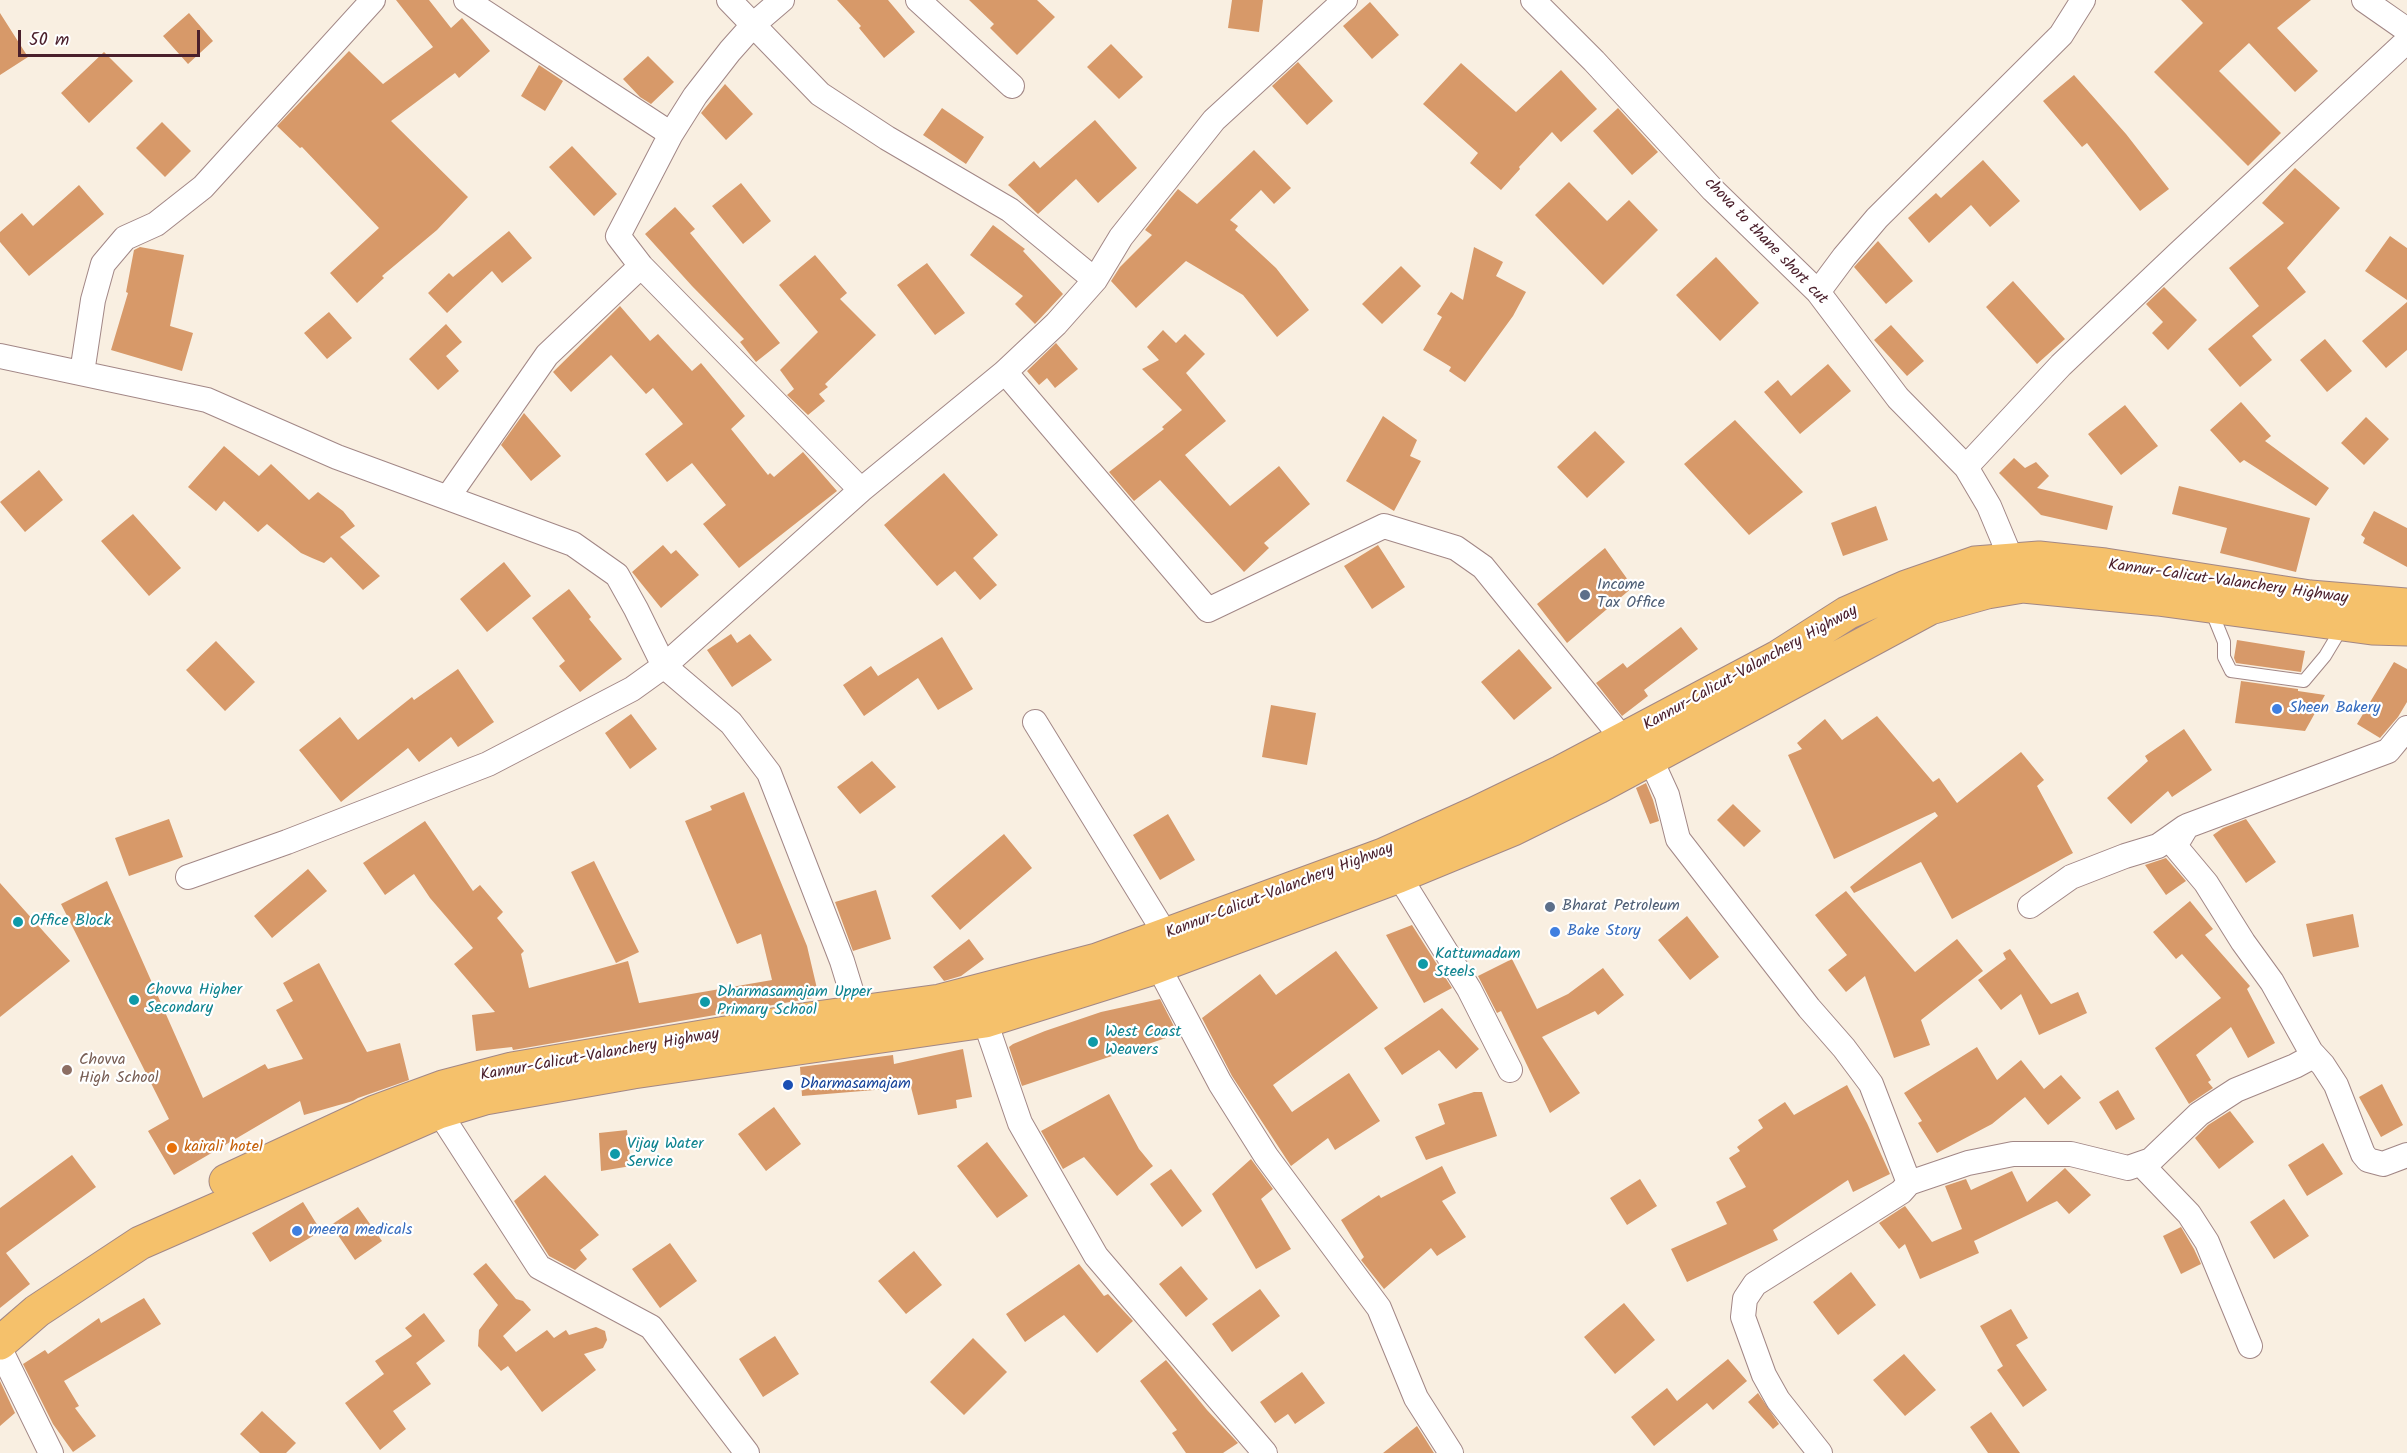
<!DOCTYPE html>
<html>
<head>
<meta charset="utf-8">
<style>
	body { margin:0 }
	#map { position:relative; width:2407px; height:1453px; overflow:hidden; background:#f9efe1; font-family:Kalam,sans-serif }
	canvas { display:block }
	.scale { position:absolute; left:18px; top:30px; width:182px; height:27px; box-sizing:border-box; border:3px solid #4a1f2b; border-top:0; padding-left:8px; font-size:18px; line-height:21px; white-space:nowrap; color:#4a1f2b; -webkit-text-stroke:4px #fff; paint-order:stroke }
</style>
</head>
<body>
<div id="map">
<canvas width="2407" height="1453"></canvas>
<div class="scale">50 m</div>
</div>
<script>
const g = document.querySelector('canvas').getContext('2d');
g.lineJoin = 'round';
function fillPath(path, color) {
  g.fillStyle = color;
  g.fill(path, 'evenodd');
}
function shape(rows) {
  const path = new Path2D();
  for (const r of rows) {
    path.moveTo(r[0], r[1]);
    for (let i = 2; i < r.length; i += 2) path.lineTo(r[i], r[i + 1]);
  }
  return path;
}
function strokePath(path, color, width, dash) {
  g.strokeStyle = color;
  g.lineWidth = width;
  g.lineCap = dash ? 'butt' : 'round';
  g.setLineDash(dash || []);
  g.stroke(path);
}
function drawText(font, color, halo, rows, align = 'center') {
  g.font = font + ' Kalam,sans-serif';
  g.lineWidth = 4.5;
  g.setLineDash([]);
  g.textBaseline = 'middle';
  g.strokeStyle = halo;
  g.fillStyle = color;
  for (const [text, x, y, turn = 0] of rows) {
    g.save();
    g.translate(x, y);
    g.rotate((+turn || 0) * Math.PI / 180);
    g.textAlign = isNaN(turn) ? turn : align;
    if (halo) g.strokeText(text, 0, 0);
    g.fillText(text, 0, 0);
    g.restore();
  }
}
fillPath(shape([
	[396,0,429,0,451,28,462,18,490,51,459,78,455,73,391,121,468,197,437,230,382,276,384,278,357,303,330,273,379,228,302,147,300,148,277,126,349,51,383,84,433,47],
	[837,0,888,0,915,32,884,58,859,28,861,26],
	[969,0,1037,0,1055,17,1017,55,990,28,994,24],
	[1232,0,1263,0,1259,32,1228,28],
	[2181,0,2311,0,2277,28,2318,71,2295,92,2249,43,2219,71,2281,133,2248,166,2154,72,2203,23],
	[1370,2,1399,35,1372,59,1343,26],
	[0,13,28,57,0,75],
	[189,13,213,41,188,64,163,36],
	[1111,44,1143,77,1119,99,1087,67],
	[104,52,133,81,89,123,61,93],
	[648,56,674,82,651,104,640,97,623,79],
	[1298,62,1333,101,1307,125,1272,86],
	[1461,63,1516,112,1561,70,1597,109,1561,142,1552,132,1519,167,1520,169,1501,190,1470,163,1478,153,1423,104],
	[539,65,563,81,545,111,521,96],
	[2074,75,2126,134,2169,189,2140,211,2087,143,2082,147,2043,101],
	[725,84,753,114,726,140,701,113],
	[942,108,984,137,966,164,923,135],
	[1618,108,1658,152,1632,175,1593,131],
	[1095,120,1137,168,1098,203,1076,179,1038,214,1008,185,1034,161,1040,168],
	[162,122,191,151,165,177,136,148],
	[572,146,617,194,594,216,549,167],
	[1254,150,1291,188,1274,204,1261,190,1230,220,1238,226,1235,230,1276,268,1309,310,1277,337,1243,295,1186,261,1136,308,1111,281,1120,267,1152,235,1145,230,1178,189,1197,204],
	[1983,160,2020,201,1990,227,1971,205,1929,243,1908,218,1936,193,1941,198],
	[2295,168,2340,208,2287,268,2306,292,2252,336,2272,360,2240,387,2208,349,2259,306,2229,268,2284,223,2262,203],
	[1569,182,1607,221,1629,200,1658,230,1603,285,1535,215],
	[741,183,771,221,743,244,712,206],
	[79,185,104,214,29,276,0,242,0,232,22,213,33,226],
	[675,207,695,229,690,233,780,343,756,362,740,342,744,339,692,286,645,234],
	[993,225,1025,249,1023,251,1063,294,1035,324,1015,304,1023,296,970,255],
	[509,231,532,258,502,283,492,271,447,313,428,293,449,273,453,277],
	[2390,236,2407,248,2407,300,2365,271],
	[1878,241,1913,281,1886,304,1854,267],
	[140,247,184,255,170,326,193,333,182,371,111,350,128,293,126,292,134,250],
	[1474,247,1503,262,1496,276,1526,292,1513,316,1465,382,1449,371,1451,367,1423,350,1442,317,1437,314,1451,292,1463,300],
	[815,255,847,293,840,299,876,335,825,384,828,387,819,394,825,401,808,415,787,395,794,389,780,370,818,332,779,285],
	[1716,257,1759,303,1720,341,1676,295],
	[927,263,965,313,935,335,897,285],
	[1401,266,1421,286,1382,324,1362,304],
	[2013,281,2065,339,2037,364,1986,307],
	[2164,287,2197,320,2168,350,2152,333,2163,322,2146,304],
	[2407,302,2407,350,2386,368,2362,341],
	[620,306,650,341,658,334,692,371,701,363,745,416,731,429,768,475,770,473,774,477,803,452,837,491,739,568,703,524,726,505,692,463,667,482,645,454,683,424,653,388,646,394,611,355,571,392,553,372],
	[329,312,352,338,327,359,304,333],
	[446,324,462,342,446,356,459,371,438,390,409,359],
	[1891,325,1924,361,1907,376,1874,340],
	[1163,330,1176,343,1185,334,1205,354,1186,373,1226,421,1185,455,1230,506,1279,466,1310,504,1264,543,1269,548,1244,572,1160,480,1134,501,1109,472,1164,429,1162,427,1182,410,1142,369,1159,360,1147,347],
	[2325,339,2352,371,2327,392,2300,360],
	[1056,343,1078,369,1055,388,1047,378,1039,385,1027,371],
	[1828,364,1851,391,1800,434,1764,392,1778,380,1791,396],
	[2241,402,2271,436,2265,441,2329,488,2316,506,2244,460,2240,463,2210,430],
	[2125,405,2158,446,2121,475,2088,434],
	[524,413,561,456,531,481,501,445],
	[1383,416,1417,440,1410,456,1421,461,1394,511,1346,481],
	[2366,417,2389,439,2364,465,2341,443],
	[1735,420,1803,492,1749,535,1684,464],
	[1595,431,1625,462,1587,498,1557,467],
	[224,446,259,476,271,464,309,500,318,492,343,511,355,526,340,537,380,576,363,590,331,557,324,563,312,558,301,553,267,524,258,532,224,501,216,511,188,487],
	[2014,458,2025,468,2036,462,2049,476,2037,488,2113,506,2107,530,2041,515,1999,473],
	[39,470,63,500,25,532,0,502],
	[944,473,998,535,973,558,997,585,980,600,955,571,937,586,884,525],
	[2179,486,2310,518,2296,572,2220,553,2227,528,2172,514],
	[1876,506,1888,540,1843,556,1831,523],
	[2374,511,2407,528,2407,567,2363,543,2365,538,2361,535],
	[133,514,181,568,149,596,101,541],
	[663,545,671,554,676,550,699,575,661,608,632,572],
	[1378,545,1405,587,1372,609,1344,566],
	[1605,548,1633,587,1567,643,1537,604],
	[504,562,531,596,487,632,460,599],
	[569,589,591,617,589,619,622,659,580,692,559,666,565,661,532,618],
	[1681,627,1698,649,1644,690,1648,696,1622,716,1596,683,1623,663,1627,668],
	[731,634,737,643,750,634,772,660,732,687,707,650],
	[942,637,973,689,938,710,918,678,864,716,843,685,871,666,878,676],
	[2237,640,2305,651,2301,672,2236,663,2234,658],
	[216,641,255,682,225,711,186,670],
	[1519,649,1552,688,1514,720,1481,682],
	[2394,662,2407,669,2407,702,2398,717,2380,738,2357,724],
	[458,669,494,722,458,747,451,737,419,762,408,748,341,802,299,750,340,717,358,740,412,697,414,700],
	[2241,681,2298,689,2298,691,2325,695,2305,731,2235,723],
	[1271,705,1316,713,1307,765,1262,757],
	[631,714,657,749,630,769,605,733],
	[1877,716,1933,782,1939,778,1957,803,2021,752,2044,780,2037,786,2073,853,1952,919,1921,862,1854,893,1850,887,1938,816,1935,812,1834,859,1788,755,1802,749,1797,743,1825,719,1842,740],
	[2184,729,2212,770,2172,797,2168,791,2131,824,2107,798,2148,761,2145,756],
	[872,761,896,787,860,814,837,787],
	[1646,783,1653,800,1659,821,1650,824,1636,788],
	[744,792,807,946,819,997,513,1050,512,1047,476,1051,472,1015,495,1012,454,964,473,948,430,898,414,874,385,895,363,863,425,821,473,891,480,885,503,912,497,918,524,951,521,954,529,988,628,961,639,1003,772,980,761,934,737,944,685,821,712,810,710,806],
	[1733,804,1761,831,1744,847,1717,820],
	[1168,814,1195,860,1160,880,1133,835],
	[169,819,183,857,129,876,115,838],
	[2246,819,2276,862,2246,883,2213,835,2223,828],
	[1004,834,1032,868,960,930,931,896],
	[2166,858,2186,881,2166,895,2145,865],
	[594,861,639,952,616,963,571,872],
	[308,869,327,891,272,938,254,916],
	[107,881,203,1098,265,1064,268,1069,303,1059,276,1010,293,1001,283,983,319,963,367,1052,400,1043,409,1080,358,1098,353,1101,304,1115,300,1101,174,1175,148,1131,169,1119,61,904],
	[0,883,70,961,0,1017],
	[876,890,891,939,853,951,835,902],
	[1846,891,1915,972,1957,939,1983,971,1921,1020,1930,1045,1894,1058,1865,976,1846,992,1828,970,1847,955,1815,915],
	[2190,901,2213,929,2205,935,2250,986,2247,989,2275,1043,2248,1058,2231,1027,2196,1055,2211,1080,2208,1082,2213,1088,2189,1104,2155,1048,2221,998,2182,954,2176,959,2153,932],
	[2353,914,2359,947,2313,957,2306,924],
	[1687,916,1719,957,1690,980,1658,940],
	[1412,925,1452,988,1424,1003,1386,935],
	[969,939,984,959,961,976,944,981,933,967],
	[2010,949,2051,1004,2078,992,2087,1013,2039,1035,2021,994,2001,1010,1978,980,2006,959,2003,953],
	[1336,951,1378,1008,1273,1085,1292,1112,1349,1073,1380,1121,1335,1150,1328,1138,1291,1166,1232,1076,1202,1018,1260,974,1276,995],
	[1512,959,1537,1009,1568,994,1603,968,1624,995,1598,1015,1595,1011,1542,1037,1580,1093,1550,1113,1501,1011,1497,1013,1478,976],
	[1160,999,1178,1034,1022,1086,1009,1047,1013,1044,1045,1031,1101,1012],
	[1442,1008,1479,1049,1456,1069,1439,1050,1402,1075,1384,1048],
	[1977,1047,1997,1080,2021,1060,2044,1089,2061,1075,2081,1098,2048,1125,2025,1097,1992,1124,1937,1153,1918,1123,1922,1121,1904,1093],
	[963,1049,972,1097,956,1100,957,1108,918,1115,911,1087,802,1096,800,1067,893,1055,894,1064],
	[2382,1084,2403,1125,2381,1137,2359,1097],
	[1847,1085,1867,1123,1890,1174,1853,1192,1848,1180,1773,1230,1778,1240,1687,1282,1671,1249,1727,1224,1716,1202,1746,1187,1729,1158,1740,1151,1737,1147,1763,1128,1758,1120,1785,1102,1794,1115],
	[2118,1090,2135,1119,2116,1130,2099,1102],
	[1474,1092,1482,1092,1497,1136,1426,1160,1415,1137,1445,1124,1438,1104],
	[1109,1094,1139,1149,1153,1166,1117,1196,1084,1157,1063,1169,1041,1131],
	[774,1107,801,1144,766,1171,738,1134],
	[2230,1111,2254,1142,2219,1169,2195,1138,2208,1125],
	[627,1130,631,1166,601,1171,599,1133],
	[987,1142,1028,1196,997,1218,957,1166],
	[2323,1143,2343,1174,2307,1196,2288,1165],
	[72,1155,96,1187,6,1253,30,1284,0,1308,0,1208],
	[1251,1159,1273,1189,1261,1199,1291,1249,1256,1269,1212,1194],
	[1442,1166,1456,1193,1442,1201,1466,1237,1437,1256,1431,1248,1384,1289,1361,1260,1364,1257,1341,1220,1379,1195,1381,1198],
	[2065,1168,2091,1195,2069,1214,2057,1201,1974,1241,1979,1253,1920,1279,1905,1244,1899,1249,1879,1223,1905,1206,1932,1242,1962,1229,1945,1186,1966,1179,1971,1190,2012,1171,2027,1202],
	[1171,1169,1202,1211,1182,1227,1150,1184],
	[545,1175,599,1235,580,1250,587,1259,575,1270,549,1256,514,1201],
	[1640,1179,1657,1206,1627,1225,1610,1198],
	[2284,1199,2309,1236,2274,1259,2250,1222],
	[303,1202,321,1231,270,1262,252,1233],
	[358,1207,382,1241,355,1260,331,1225],
	[2181,1227,2194,1249,2201,1264,2181,1274,2163,1236],
	[670,1243,697,1281,660,1308,632,1269],
	[914,1251,942,1285,906,1314,878,1281],
	[486,1263,516,1299,523,1301,531,1310,503,1336,516,1352,547,1330,554,1338,566,1330,569,1335,596,1327,605,1331,607,1340,603,1348,584,1354,596,1370,542,1412,508,1366,501,1371,478,1346,479,1330,498,1305,473,1274],
	[1079,1264,1104,1296,1108,1294,1133,1321,1097,1353,1064,1315,1025,1342,1006,1314],
	[1181,1266,1208,1299,1186,1317,1159,1284],
	[1851,1272,1876,1305,1838,1335,1813,1302],
	[1260,1289,1280,1316,1232,1352,1212,1324],
	[144,1298,161,1324,64,1381,79,1406,75,1408,96,1436,73,1452,53,1424,23,1364,45,1350,48,1354,99,1318,101,1323],
	[1624,1303,1655,1340,1615,1374,1584,1337],
	[2011,1309,2028,1338,2016,1345,2047,1390,2023,1407,1997,1370,2003,1366,1980,1326],
	[424,1313,445,1341,416,1363,431,1384,393,1411,406,1429,380,1450,345,1403,384,1374,375,1361,412,1336,405,1328],
	[775,1336,799,1374,763,1397,739,1359],
	[973,1338,1007,1372,964,1415,930,1382],
	[1904,1354,1936,1390,1905,1416,1873,1380],
	[1728,1359,1747,1381,1713,1410,1707,1403,1654,1446,1631,1417,1667,1388,1677,1401],
	[1166,1360,1207,1410,1238,1443,1223,1453,1186,1453,1172,1433,1177,1430,1140,1381],
	[1302,1372,1325,1403,1295,1424,1288,1414,1275,1423,1260,1402],
	[0,1381,15,1413,0,1426],
	[1758,1393,1779,1424,1773,1429,1748,1402],
	[262,1411,296,1443,286,1453,260,1453,240,1434],
	[1991,1412,2020,1453,1988,1453,1970,1427],
	[1417,1426,1434,1453,1383,1453]
]), '#d79969');
const service = shape([
	[2211,610,2224,642,2224,657,2231,671,2304,681,2325,656,2343,626]
]);
const minor = shape([
	[466,0,671,134],
	[729,0,820,94,887,138,1010,210,1095,280],
	[918,0,1012,86],
	[1533,0,1594,61,1713,190,1818,292,1898,398,1966,467,1989,506,2012,561],
	[2364,0,2407,30],
	[641,266,861,490],
	[1818,292,1844,257,1877,218,2061,35,2083,0],
	[0,356,207,400,337,457,573,544,617,575,636,609,664,666,731,723,769,773,842,961,858,1013],
	[1005,372,1208,610,1384,526,1456,548,1483,567,1623,739],
	[82,373,93,300,103,264,125,238,156,224,203,187,373,0],
	[1966,467,2061,365,2179,253,2407,41],
	[448,497,547,355,641,266,618,236,671,134,695,96,730,51,754,24,782,0],
	[1035,722,1166,935],
	[1651,760,1667,795,1678,839,1809,1008,1844,1048,1871,1084,1909,1183,1968,1163,2013,1154,2071,1154,2128,1168,2151,1160,2199,1114,2236,1090,2295,1066,2308,1059,2311,1052,2323,1065,2336,1085,2363,1154,2368,1160,2383,1164,2407,1155],
	[1399,876,1469,989,1510,1070],
	[188,877,287,842,488,764,632,689,664,666,861,490,1005,372,1056,324,1095,280,1121,237,1214,120,1345,0],
	[2030,906,2071,877,2125,856,2158,846,2185,827],
	[1157,964,1220,1083,1266,1156,1379,1308,1416,1398,1451,1453],
	[985,1021,1020,1123,1096,1256,1265,1453],
	[2311,1052,2272,982,2243,942,2206,883,2175,846,2187,826,2388,751,2407,728],
	[439,1112,539,1267,651,1327,747,1453],
	[2141,1164,2189,1214,2207,1242,2250,1346],
	[0,1349,51,1453],
	[1820,1453,1778,1400,1764,1375,1743,1317,1745,1299,1755,1284,1901,1192,1909,1183]
]);
const trunk = shape([
	[226,1181,375,1112,443,1087,512,1069,809,1019,940,1001,1097,960,1383,855,1474,814,1561,772,1778,657,1847,613,1906,587,1975,563,2039,558,2105,565,2310,597,2407,605],
	[0,1343,37,1311,140,1243,439,1112,485,1098,633,1072,985,1021,1147,970,1399,876,1513,829,1598,787,1930,608,1987,592,2023,586,2158,599,2372,628,2407,629]
]);
strokePath(service, '#a28786', 14);
strokePath(minor, '#a28786', 26);
strokePath(trunk, '#a28786', 35);
strokePath(service, '#fff', 12);
strokePath(minor, '#fff', 24);
strokePath(trunk, '#f5c16b', 33);
for (const [x, y, r, color] of [
	[1585,595,6,"#5c6f8a"],
	[2277,709,6,"#3f7fe0"],
	[1550,907,6,"#5c6f8a"],
	[18,922,6,"#0f9aa8"],
	[1555,932,6,"#3f7fe0"],
	[1423,964,6,"#0f9aa8"],
	[134,1000,6,"#0f9aa8"],
	[705,1002,6,"#0f9aa8"],
	[1093,1042,6,"#0f9aa8"],
	[67,1070,6,"#8d6e63"],
	[788,1085,6,"#1a4fb4"],
	[172,1148,6,"#e8710a"],
	[615,1154,6,"#0f9aa8"],
	[297,1231,6,"#3f7fe0"]
]) {
  const dot = new Path2D();
  dot.arc(x, y, r, 0, 2 * Math.PI);
  g.fillStyle = color;
  g.fill(dot);
  strokePath(dot, '#fff', 2);
}
drawText('16px', '#4a1f2b', '#fff', [
	["chova to thane short cut",1765,242,46],
	["Kannur-Calicut-Valanchery Highway",2228,583,8],
	["Kannur-Calicut-Valanchery Highway",1751,669,-29],
	["Kannur-Calicut-Valanchery Highway",1280,892,-21],
	["Kannur-Calicut-Valanchery Highway",600,1056,-10]
]);
drawText('16px', '#4e5e75', '#fff', [
	["Income",1597,586],
	["Tax Office",1597,604],
	["Bharat Petroleum",1562,907]
], 'left');
drawText('16px', '#366cbe', '#fff', [
	["Sheen Bakery",2289,709],
	["Bake Story",1567,932],
	["meera medicals",309,1231]
], 'left');
drawText('16px', '#0d838f', '#fff', [
	["Office Block",30,922],
	["Kattumadam",1435,955],
	["Steels",1435,973],
	["Chovva Higher",146,991],
	["Secondary",146,1009],
	["Dharmasamajam Upper",717,993],
	["Primary School",717,1011],
	["West Coast",1105,1033],
	["Weavers",1105,1051],
	["Vijay Water",627,1145],
	["Service",627,1163]
], 'left');
drawText('16px', '#785e54', '#fff', [
	["Chovva",79,1061],
	["High School",79,1079]
], 'left');
drawText('16px', '#164399', '#fff', [
	["Dharmasamajam",800,1085]
], 'left');
drawText('16px', '#c56008', '#fff', [
	["kairali hotel",184,1148]
], 'left');
</script>
</body>
</html>
